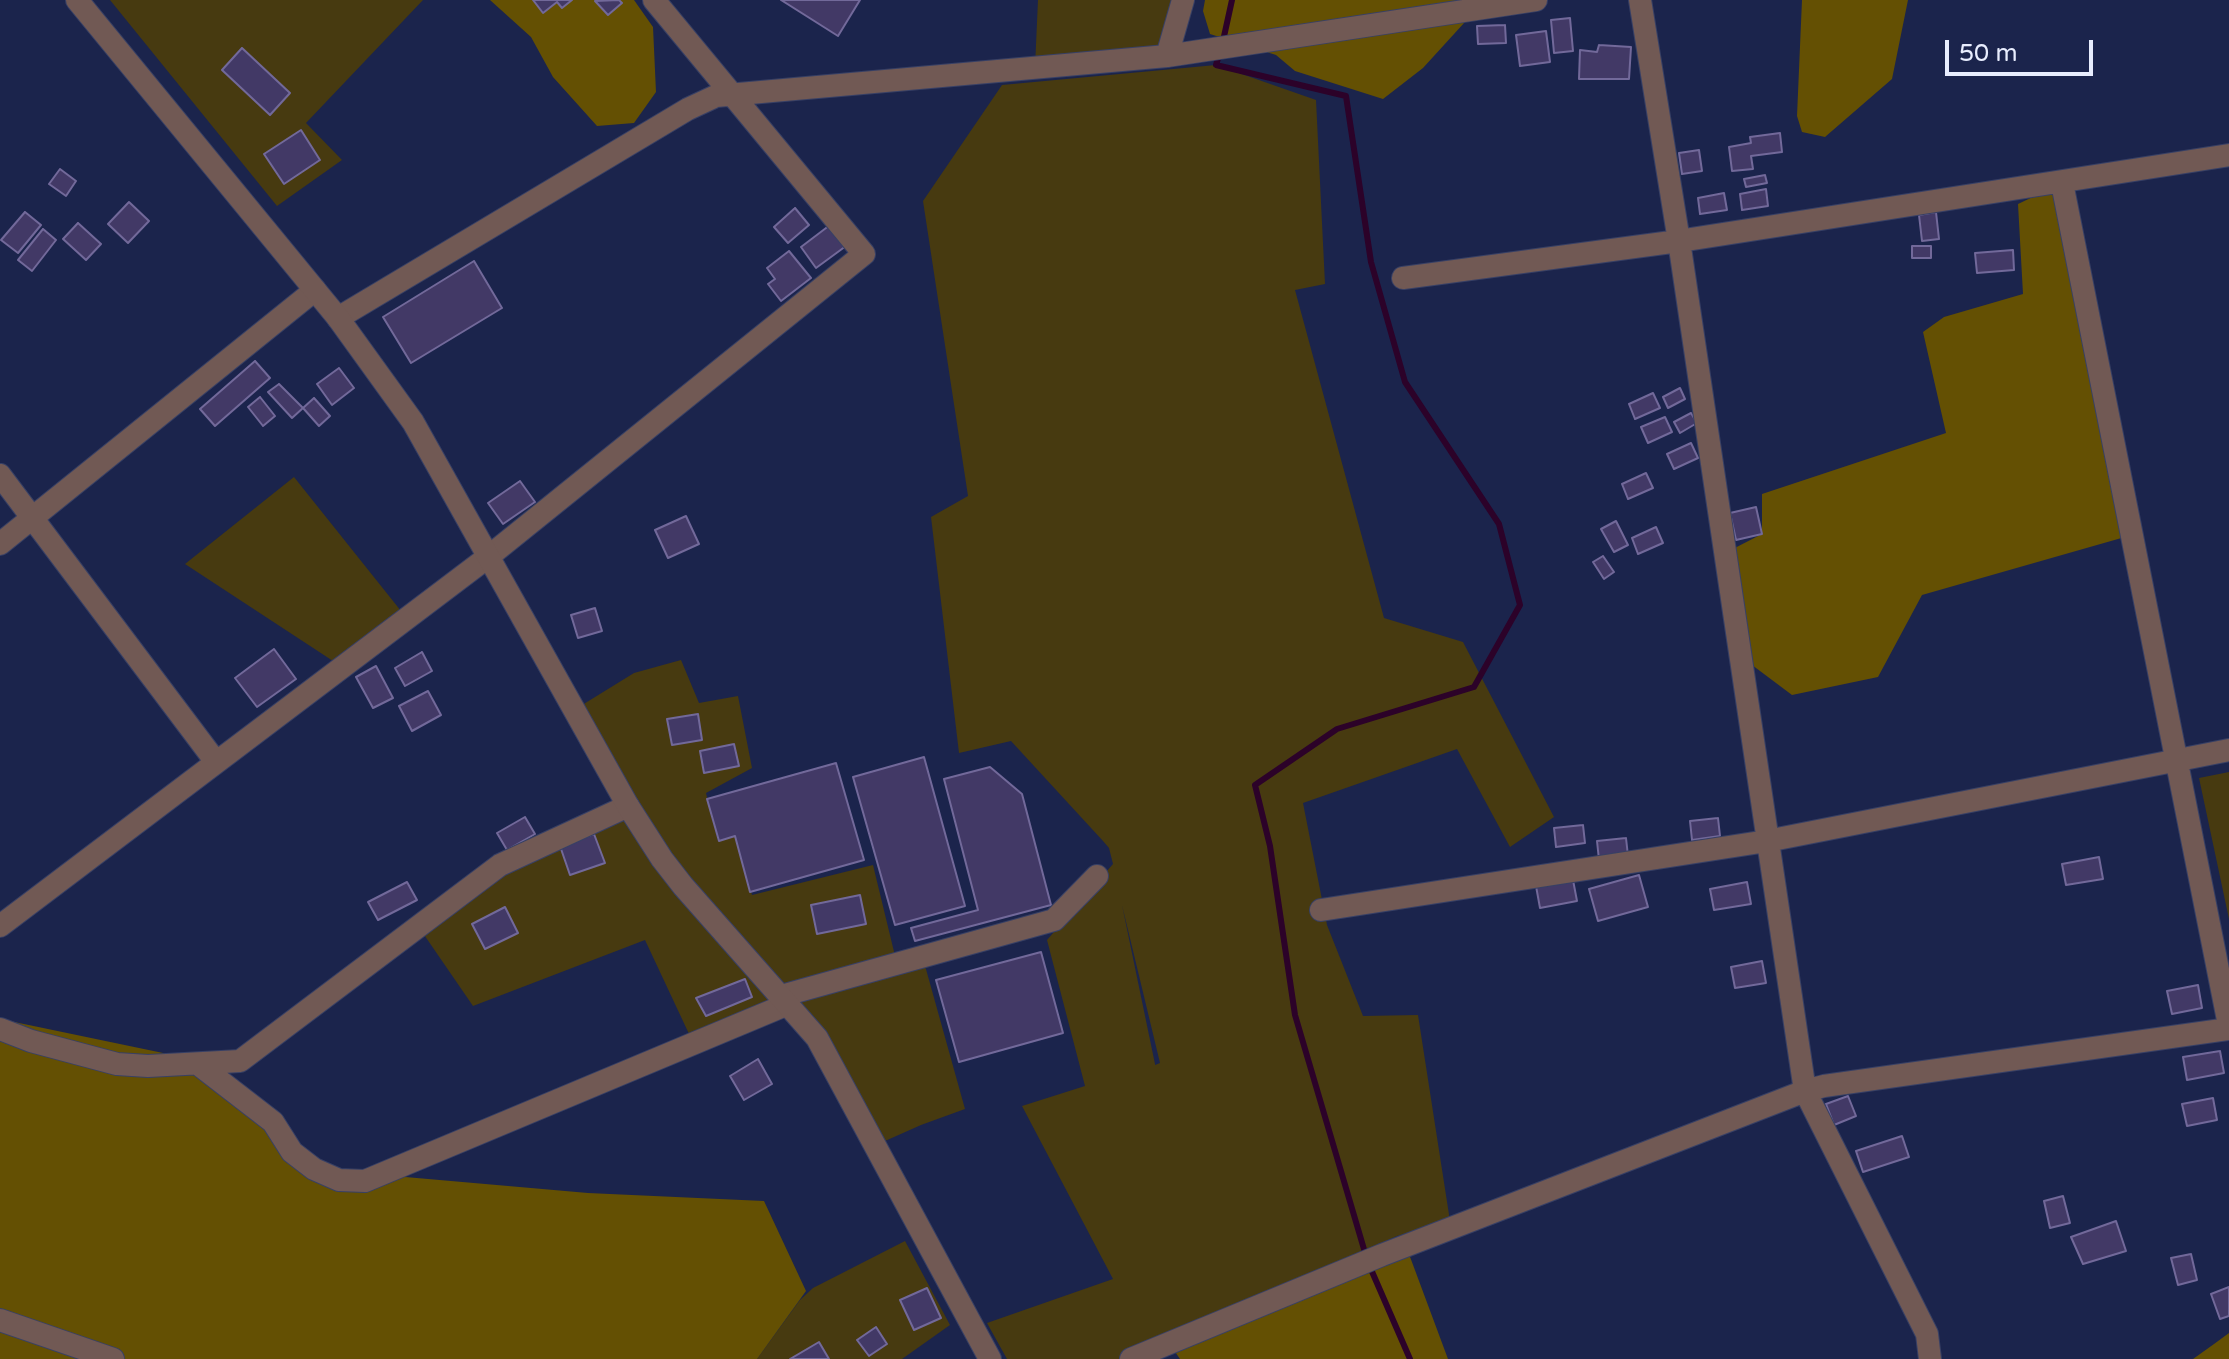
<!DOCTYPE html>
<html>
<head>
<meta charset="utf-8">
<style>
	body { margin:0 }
	#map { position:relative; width:2229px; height:1359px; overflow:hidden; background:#1b244c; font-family:"Varela Round",sans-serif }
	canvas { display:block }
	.scale { position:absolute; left:1945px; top:40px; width:148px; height:36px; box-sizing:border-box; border:4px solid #e8edfe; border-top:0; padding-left:10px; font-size:24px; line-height:28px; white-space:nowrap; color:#e8edfe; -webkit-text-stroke:6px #1b244c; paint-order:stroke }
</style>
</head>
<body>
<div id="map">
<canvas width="2229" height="1359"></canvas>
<div class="scale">50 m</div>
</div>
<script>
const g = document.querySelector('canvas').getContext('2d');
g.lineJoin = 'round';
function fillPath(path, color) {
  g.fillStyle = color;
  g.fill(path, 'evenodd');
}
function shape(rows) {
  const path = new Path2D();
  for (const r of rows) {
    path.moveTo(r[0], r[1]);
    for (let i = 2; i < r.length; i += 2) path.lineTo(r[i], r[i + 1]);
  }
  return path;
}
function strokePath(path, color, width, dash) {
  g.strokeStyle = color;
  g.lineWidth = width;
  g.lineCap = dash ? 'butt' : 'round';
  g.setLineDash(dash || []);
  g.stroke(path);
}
fillPath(shape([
	[110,0,423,0,306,123,342,160,277,206],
	[1038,0,1183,0,1167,56,1035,67],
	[1216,65,1316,100,1325,284,1295,290,1384,618,1463,642,1554,817,1510,847,1457,749,1303,803,1327,925,1363,1016,1418,1015,1450,1221,1397,1236,1124,1359,1007,1359,987,1323,1113,1279,1022,1106,1085,1086,1047,940,1113,864,1109,848,1103,841,1011,741,959,753,931,517,968,496,923,201,1002,85],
	[1122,905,1160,1063,1155,1065,1155,1064],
	[294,477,401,611,333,661,185,564],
	[681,660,699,703,738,696,752,768,706,793,718,841,735,836,752,895,873,865,897,964,781,996,697,1051,645,940,473,1006,418,926,500,865,621,810,670,861,574,710,634,673],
	[2229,772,2229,919,2199,778],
	[924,962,965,1109,921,1125,876,1145,788,1004],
	[905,1241,950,1325,902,1359,757,1359,800,1300,813,1288]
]), '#473a10');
fillPath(shape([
	[490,0,634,0,653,27,656,92,634,123,597,126,553,77,531,37],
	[1205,0,1475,0,1475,11,1423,68,1383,99,1295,71,1276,55,1210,34,1203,11],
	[1802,0,1908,0,1892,79,1825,137,1802,132,1797,116],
	[2062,183,2132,535,1922,595,1878,677,1792,695,1740,656,1725,553,1762,534,1762,494,1946,433,1923,332,1944,317,2023,294,2018,204],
	[0,1019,211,1063,314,1169,588,1193,764,1201,806,1291,757,1359,0,1359],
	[1406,1246,1448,1359,1180,1359,1169,1343],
	[2229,1333,2229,1359,2193,1359,2214,1344]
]), '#645003');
strokePath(shape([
	[1223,41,1232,0],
	[1220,52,1216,65,1346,96,1371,262,1405,382,1499,524,1520,605,1474,687,1337,729,1255,785,1270,846,1295,1015,1366,1256],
	[1370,1267,1410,1359]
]), '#2c0229', 6);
const building = shape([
	[533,0,572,0,562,8,557,2,543,13,533,0],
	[619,0,622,3,608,15,595,1,619,0],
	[781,0,860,0,838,36,781,0],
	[1570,18,1573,51,1554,53,1551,20,1570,18],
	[1505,25,1506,43,1478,44,1477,26,1505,25],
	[1546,31,1550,62,1520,66,1516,35,1546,31],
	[1599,45,1631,47,1629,79,1579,79,1580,50,1597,52,1599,45],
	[242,48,290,93,270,115,222,70,242,48],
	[301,130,320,160,284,184,264,154,301,130],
	[1780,133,1782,152,1751,156,1753,169,1732,171,1729,147,1751,143,1750,137,1780,133],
	[1699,150,1702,171,1682,174,1679,153,1699,150],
	[60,169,76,181,66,196,49,184,60,169],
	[1765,175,1767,183,1746,187,1744,179,1765,175],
	[1766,189,1768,206,1742,210,1740,194,1766,189],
	[1724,193,1727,210,1700,214,1698,198,1724,193],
	[129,202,149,221,128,243,108,224,129,202],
	[795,208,809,225,788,243,774,227,795,208],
	[25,212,41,225,18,253,1,240,25,212],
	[1936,212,1939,239,1922,241,1919,215,1936,212],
	[78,223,101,244,86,260,63,239,78,223],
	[830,225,846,246,816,268,801,247,830,225],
	[43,229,56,240,32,271,18,260,43,229],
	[1912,246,1931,246,1931,258,1912,258,1912,246],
	[2013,250,2014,270,1977,273,1975,253,2013,250],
	[789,251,811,278,781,301,768,284,775,279,767,268,789,251],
	[474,261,502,308,411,363,383,317,474,261],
	[255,361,270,378,215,426,200,409,255,361],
	[339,368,354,388,332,405,317,384,339,368],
	[279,384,303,408,292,418,268,392,279,384],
	[1680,388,1685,399,1668,408,1663,397,1680,388],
	[1653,393,1660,408,1635,419,1629,404,1653,393],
	[260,397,275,416,263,426,248,407,260,397],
	[314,398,330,416,319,426,303,408,314,398],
	[1691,413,1697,423,1680,433,1674,422,1691,413],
	[1665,417,1672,432,1648,443,1641,427,1665,417],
	[1691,443,1698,458,1674,469,1667,454,1691,443],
	[1646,473,1653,488,1628,499,1622,484,1646,473],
	[520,481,535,502,503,524,488,503,520,481],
	[1756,507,1762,534,1736,540,1730,513,1756,507],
	[686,516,699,544,668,558,655,530,686,516],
	[1616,521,1628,545,1614,552,1601,529,1616,521],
	[1656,527,1663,543,1638,554,1632,538,1656,527],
	[1603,556,1614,572,1604,579,1593,562,1603,556],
	[595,608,602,631,578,638,571,615,595,608],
	[274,649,296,679,257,707,235,678,274,649],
	[422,652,432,671,405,686,395,668,422,652],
	[376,666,393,698,373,708,356,677,376,666],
	[428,691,441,715,412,731,399,706,428,691],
	[698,714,702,740,672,745,667,719,698,714],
	[734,744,739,766,704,773,700,751,734,744],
	[924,757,965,906,895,925,853,777,924,757],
	[836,763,864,860,750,892,735,836,719,841,707,799,836,763],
	[990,767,1022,794,1051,905,915,941,911,928,978,910,944,779,990,767],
	[525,817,535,834,507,850,497,833,525,817],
	[1718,818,1720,836,1692,840,1690,821,1718,818],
	[1583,825,1585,843,1556,847,1554,828,1583,825],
	[594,834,605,863,570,875,560,846,594,834],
	[1626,838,1628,856,1599,860,1597,841,1626,838],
	[2099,857,2103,879,2066,885,2062,864,2099,857],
	[1639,875,1648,907,1598,921,1589,889,1639,875],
	[1573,880,1577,901,1540,908,1536,886,1573,880],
	[407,882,417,900,378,920,368,902,407,882],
	[1747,882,1751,904,1714,910,1710,889,1747,882],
	[860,895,866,924,817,934,811,905,860,895],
	[505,907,518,933,485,949,472,924,505,907],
	[1041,952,1063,1033,959,1062,936,980,1041,952],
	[1762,961,1766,983,1735,988,1731,967,1762,961],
	[745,979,752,997,706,1016,696,998,745,979],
	[2198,985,2202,1008,2172,1014,2167,991,2198,985],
	[2220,1051,2224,1073,2187,1080,2183,1057,2220,1051],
	[758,1059,772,1084,744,1100,730,1076,758,1059],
	[1848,1096,1856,1116,1834,1125,1826,1104,1848,1096],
	[2213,1098,2217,1120,2187,1126,2182,1104,2213,1098],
	[1902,1136,1909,1157,1863,1172,1856,1151,1902,1136],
	[2063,1196,2070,1223,2050,1228,2044,1201,2063,1196],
	[2116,1221,2126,1251,2083,1264,2071,1237,2116,1221],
	[2191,1254,2197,1280,2178,1285,2171,1258,2191,1254],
	[2229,1287,2229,1316,2220,1319,2211,1294,2229,1287],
	[927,1288,941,1318,914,1330,900,1300,927,1288],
	[876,1327,887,1344,869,1356,857,1340,876,1327],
	[819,1342,829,1359,790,1359,819,1342]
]);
fillPath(building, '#423966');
strokePath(building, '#72699a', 2);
const minor = shape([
	[1640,0,1679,241,1805,1091,1927,1334,1930,1359],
	[1167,56,1183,0],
	[2062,183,2229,1025],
	[1403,278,1679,241,2229,155],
	[338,318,688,109,716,96,1167,56,1536,0],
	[0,475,216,762],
	[0,544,315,290],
	[1321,910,1767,841,2229,750],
	[0,926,488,557,864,254,654,0],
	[781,996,1054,920,1097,876],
	[0,1029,31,1041,117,1064,148,1066,240,1061,500,865,628,806],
	[198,1064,273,1122,292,1152,314,1169,339,1180,365,1181,788,1004],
	[1131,1359,1382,1255,1805,1091,1824,1086,2229,1029]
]);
const tertiary = shape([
	[77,0,338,318,413,422,628,806,662,859,683,886,817,1038,990,1359],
	[0,1320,113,1359]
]);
strokePath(minor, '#384065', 24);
strokePath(tertiary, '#384065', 24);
strokePath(minor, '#715954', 22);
strokePath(tertiary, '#715954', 22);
</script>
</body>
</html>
